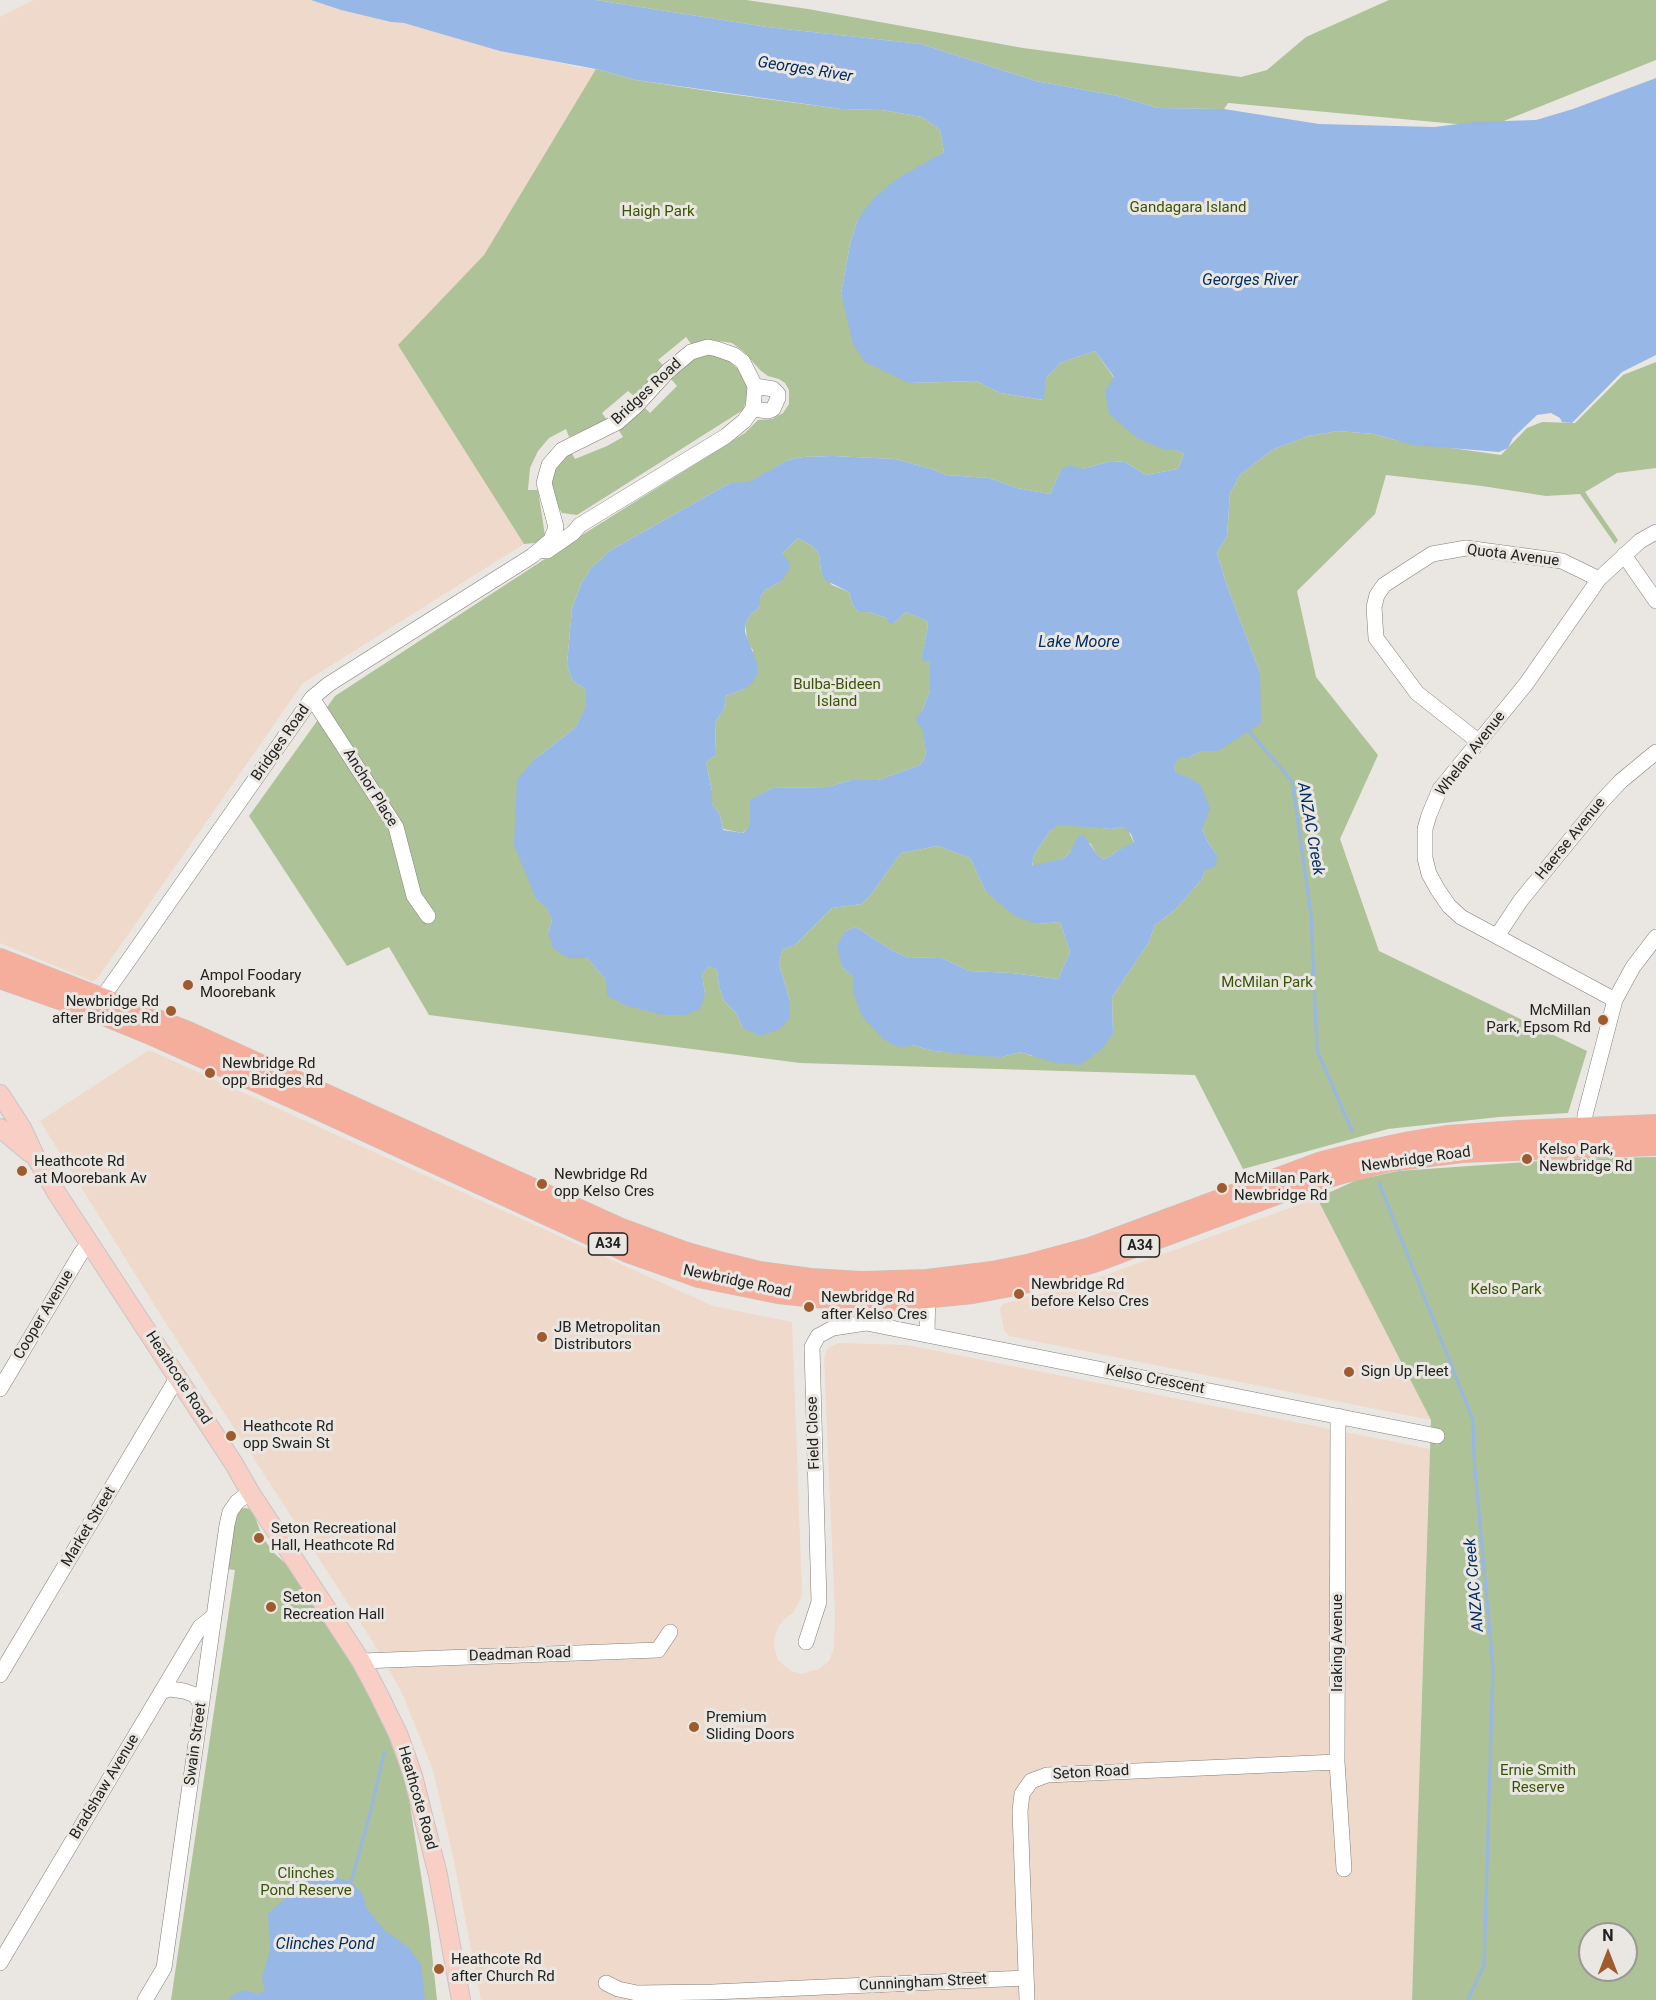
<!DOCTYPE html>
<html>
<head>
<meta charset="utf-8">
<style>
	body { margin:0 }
	#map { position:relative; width:1656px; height:2000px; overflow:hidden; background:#eae7e2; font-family:Roboto,sans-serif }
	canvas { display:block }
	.north { position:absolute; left:1578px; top:1922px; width:60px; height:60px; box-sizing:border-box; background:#eae7e2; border:2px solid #9a9894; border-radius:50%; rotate:0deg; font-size:16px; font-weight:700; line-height:24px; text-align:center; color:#21211f }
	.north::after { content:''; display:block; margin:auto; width:21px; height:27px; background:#9f5a2e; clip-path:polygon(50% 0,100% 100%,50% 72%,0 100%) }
</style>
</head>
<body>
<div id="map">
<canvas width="1656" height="2000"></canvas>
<div class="north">N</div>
</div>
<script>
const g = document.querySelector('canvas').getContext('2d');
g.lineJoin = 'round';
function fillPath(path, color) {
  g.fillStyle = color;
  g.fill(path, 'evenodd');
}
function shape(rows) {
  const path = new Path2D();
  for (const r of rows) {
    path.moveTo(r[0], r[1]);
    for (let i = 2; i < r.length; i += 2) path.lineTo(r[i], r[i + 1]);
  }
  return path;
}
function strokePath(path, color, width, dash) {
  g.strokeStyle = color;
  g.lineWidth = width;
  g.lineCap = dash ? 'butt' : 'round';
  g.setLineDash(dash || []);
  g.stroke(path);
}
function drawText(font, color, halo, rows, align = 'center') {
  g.font = font + ' Roboto,sans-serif';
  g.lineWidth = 6;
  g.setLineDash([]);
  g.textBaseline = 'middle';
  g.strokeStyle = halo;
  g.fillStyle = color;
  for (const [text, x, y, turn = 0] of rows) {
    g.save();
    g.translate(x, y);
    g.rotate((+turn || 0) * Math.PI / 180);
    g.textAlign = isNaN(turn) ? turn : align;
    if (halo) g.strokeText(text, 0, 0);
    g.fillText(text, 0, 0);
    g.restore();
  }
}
fillPath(shape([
	[34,0,311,0,341,10,391,22,404,23,577,67,596,69,484,255,399,345,524,544,303,683,97,979,92,981,0,943,0,17],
	[149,1050,713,1306,792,1322,802,1592,801,1599,793,1613,783,1620,776,1631,774,1646,778,1660,791,1671,801,1674,819,1669,829,1661,834,1648,835,1615,824,1358,828,1348,839,1343,907,1345,1430,1449,1412,2000,481,2000,454,1861,433,1770,402,1693,373,1642,160,1314,40,1121],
	[1317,1198,1431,1420,1009,1336,1004,1330,1000,1309,1003,1304,1092,1280]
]), '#eed9cb');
fillPath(shape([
	[596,0,746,0,808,9,1023,48,1241,77,1267,70,1306,37,1389,0,1656,0,1656,60,1489,127,1228,103,1224,109,1158,108,1118,96,1036,81,921,44,767,27],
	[596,69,636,80,722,93,841,109,882,110,922,117,940,130,944,152,923,165,858,219,850,244,841,294,848,317,909,383,976,381,1000,393,1043,400,1046,378,1060,363,1095,351,1165,450,1176,450,1184,454,1178,469,1146,475,1125,462,1111,461,1083,469,1061,470,1050,494,1017,488,989,478,946,475,932,469,895,459,833,456,803,457,788,460,749,483,730,483,611,550,591,568,581,584,572,609,567,664,572,680,586,690,587,707,576,727,535,759,536,899,547,907,552,921,548,933,568,958,587,958,606,980,705,993,702,974,709,966,717,970,719,987,724,1001,736,1013,743,1028,790,1001,779,964,782,950,795,945,832,908,862,904,870,896,901,853,938,846,970,858,986,892,1037,924,1060,922,1070,952,1058,979,1012,973,969,971,940,957,909,958,893,951,856,927,845,931,842,967,853,977,853,992,912,1045,934,1051,1002,1057,1020,1052,1032,1056,1113,1034,1112,997,1149,942,1155,925,1176,909,1202,879,1205,870,1217,855,1209,844,1202,829,1190,778,1176,774,1174,766,1179,757,1190,757,1201,751,1218,751,1260,673,1226,583,1217,553,1227,536,1230,493,1240,475,1272,450,1308,436,1338,431,1374,434,1395,440,1501,455,1527,428,1542,422,1575,423,1623,375,1656,362,1656,468,1617,473,1585,492,1618,540,1615,544,1580,494,1546,496,1482,486,1386,475,1375,514,1297,591,1316,677,1378,755,1340,839,1379,951,1587,1051,1568,1113,1499,1117,1388,1129,1243,1169,1195,1075,800,1063,429,1015,389,947,347,966,249,816,335,696,574,540,745,433,758,420,772,419,783,413,789,404,789,390,785,383,779,379,768,376,760,370,744,352,732,343,712,340,691,344,686,337,658,360,664,366,635,397,628,391,602,413,607,420,569,437,566,429,549,438,538,451,530,468,528,490,538,490,546,542,524,544,398,345,484,255],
	[713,355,728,360,738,369,746,383,748,395,743,410,577,515,562,513,554,501,549,483,554,465,571,452,575,459,607,446,623,437,618,429,644,407,650,413,677,386,671,379,691,360,702,356],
	[798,538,812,546,819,554,821,572,832,585,849,592,852,604,858,612,869,612,887,618,894,623,906,612,927,621,928,626,922,656,930,661,930,690,922,711,926,756,920,765,878,780,851,780,828,787,772,788,751,800,750,827,742,833,723,829,720,815,712,804,712,791,706,762,716,755,715,723,724,709,726,696,744,689,753,650,748,643,745,624,751,614,760,607,760,598,765,590,780,582,782,554],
	[1058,824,1112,829,1123,827,1128,830,1134,843,1115,852,1111,856,1103,859,1096,853,1090,843,1071,851,1064,858,1032,867,1034,855,1050,831],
	[1656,1157,1656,2000,1412,2000,1431,1420,1317,1198,1357,1180,1398,1171,1569,1159],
	[1590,1934,1626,1934,1626,1970,1590,1970],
	[245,1508,251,1509,254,1514,262,1536,273,1552,287,1565,318,1611,360,1678,382,1719,407,1786,429,1926,437,2000,171,2000,235,1570,227,1569,235,1520,240,1509]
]), '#adc296');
fillPath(shape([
	[311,0,596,0,767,27,921,44,1036,81,1118,96,1158,108,1224,109,1319,124,1434,127,1475,122,1536,120,1573,109,1656,78,1656,355,1622,372,1572,423,1562,422,1560,418,1551,413,1537,415,1513,438,1508,448,1499,452,1413,445,1374,434,1338,431,1308,436,1272,450,1240,475,1230,493,1227,536,1217,553,1226,583,1260,673,1261,723,1218,751,1201,751,1190,757,1179,758,1174,766,1176,773,1190,778,1201,786,1210,809,1202,829,1209,844,1217,855,1216,866,1205,870,1202,879,1176,909,1155,925,1149,942,1112,997,1113,1034,1102,1049,1080,1065,1056,1063,1020,1052,1002,1057,979,1056,934,1051,912,1045,900,1048,883,1039,862,1016,853,992,853,977,842,967,837,946,845,931,856,927,893,951,909,958,940,957,969,971,1012,973,1058,979,1070,952,1060,922,1037,924,1015,916,986,892,970,858,938,846,901,853,870,896,862,904,832,908,795,945,782,950,779,964,790,1001,789,1019,780,1029,760,1036,743,1028,736,1013,724,1001,719,987,717,970,709,966,702,974,705,993,701,1008,686,1015,664,1015,627,1006,607,996,606,980,587,958,568,958,553,948,548,933,552,921,547,908,536,899,514,845,517,779,535,759,576,727,586,707,586,690,572,680,567,664,572,609,581,584,591,568,611,550,730,483,749,482,788,460,803,457,833,456,895,459,932,469,946,475,989,478,1017,488,1050,494,1061,470,1069,465,1083,469,1111,461,1125,462,1146,475,1178,469,1184,454,1176,450,1165,450,1137,438,1109,414,1105,391,1114,377,1095,351,1060,363,1046,378,1044,400,1000,393,976,381,909,383,865,362,853,344,841,294,850,244,858,219,874,198,898,178,944,152,940,130,922,117,882,110,841,109,636,80,596,69,500,51,404,23,391,22,341,10],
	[798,538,812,546,819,554,821,572,825,580,849,592,852,604,858,612,869,612,887,618,889,623,894,623,906,612,927,621,928,626,922,655,923,661,930,662,930,690,922,711,915,719,923,731,926,756,920,765,878,780,851,780,828,787,772,788,750,800,750,826,743,833,723,830,720,815,712,804,712,791,706,762,716,755,715,723,724,709,726,696,744,689,753,682,757,674,757,663,745,632,745,624,751,614,760,607,760,598,765,590,780,582,788,572,790,563,782,554],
	[1058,825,1112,829,1123,827,1131,834,1134,842,1115,852,1111,856,1103,859,1096,853,1084,836,1078,836,1071,851,1064,858,1032,866,1034,855,1050,831],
	[309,1876,335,1877,351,1882,362,1893,367,1909,385,1931,408,1947,421,1964,425,2000,229,2000,232,1995,244,1990,257,1994,265,1990,262,1978,270,1949,268,1914,289,1895,292,1882]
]), '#97b7e6');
strokePath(shape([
	[1247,729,1292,781,1311,914,1317,1050,1352,1131],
	[1379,1183,1473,1420,1474,1459,1493,1667,1484,1965,1468,2000],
	[351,1882,371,1810,384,1753]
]), '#97b7e6', 3);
const minor = shape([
	[753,409,768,411,773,409,778,398,778,394,773,389,755,386],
	[1624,555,1656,601],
	[312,698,396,827,414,896,428,916],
	[1479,742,1417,693,1376,638,1374,607,1377,595,1384,585,1432,554,1466,548,1562,561,1599,579],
	[1497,936,1521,900,1602,801,1621,781,1656,752],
	[1615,1000,1461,917,1449,906,1438,890,1429,874,1425,858,1425,829,1429,815,1440,789,1526,684,1599,579,1640,541,1656,532],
	[98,1008,102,998,126,964,312,698,329,684,532,556,551,540,556,527,544,483,549,465,562,450,618,422,636,406,668,371,691,352,708,347,717,349,734,355,743,362,755,386,753,409,744,421,726,436,580,525,573,533,547,551,540,550],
	[1584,1136,1585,1115,1615,1000,1633,967,1656,937],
	[927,1335,928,1287],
	[0,1389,81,1253,90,1242],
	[1338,1416,1337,1762,1344,1869],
	[806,1642,819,1602,812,1347,818,1336,833,1328,866,1323,1437,1436],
	[361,1661,658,1650,670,1632],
	[0,1675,177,1378],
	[161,1692,170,1689,184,1691,195,1695,201,1704],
	[0,1963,200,1627,214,1616],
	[606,1983,618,1989,637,1993,713,1992,1026,1978],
	[145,2000,164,1968,227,1525,230,1512,237,1502,250,1492],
	[1027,2000,1020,1811,1022,1794,1031,1781,1047,1775,1337,1762]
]);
const major = shape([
	[0,1094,22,1128,36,1158,56,1192,234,1464,250,1492,361,1661,380,1697,399,1736,413,1776,438,1875,461,2000],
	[0,1128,30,1153]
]);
const highway = shape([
	[0,959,188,1032,619,1228,684,1252,723,1263,759,1272,811,1279,862,1282,927,1280,992,1272,1027,1265,1090,1248,1319,1163,1358,1153,1410,1142,1447,1136,1517,1131,1656,1125],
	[0,978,97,1012,148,1033,311,1106,628,1252,699,1277,778,1293,815,1297,858,1301,893,1301,973,1293,1021,1284,1097,1261,1301,1185,1346,1172,1389,1161,1462,1152,1656,1145]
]);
strokePath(minor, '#807e7a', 16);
strokePath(major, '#c5c5c5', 20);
strokePath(highway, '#c5c5c5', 22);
strokePath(minor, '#fff', 15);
strokePath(major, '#f9cec4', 18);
strokePath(highway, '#f5ae9c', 21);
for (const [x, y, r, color] of [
	[188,985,6,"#9f5a2e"],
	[171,1011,6,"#9f5a2e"],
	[1603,1020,6,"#9f5a2e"],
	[210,1073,6,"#9f5a2e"],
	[1527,1159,6,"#9f5a2e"],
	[22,1171,6,"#9f5a2e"],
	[542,1184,6,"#9f5a2e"],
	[1222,1188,6,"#9f5a2e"],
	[1019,1294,6,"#9f5a2e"],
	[809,1307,6,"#9f5a2e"],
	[542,1337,6,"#9f5a2e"],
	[1349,1372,6,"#9f5a2e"],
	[231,1436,6,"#9f5a2e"],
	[259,1538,6,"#9f5a2e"],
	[271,1607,6,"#9f5a2e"],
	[694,1727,6,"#9f5a2e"],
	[439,1969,6,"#9f5a2e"]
]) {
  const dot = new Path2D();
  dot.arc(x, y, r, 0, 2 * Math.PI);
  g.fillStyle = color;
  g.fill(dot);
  strokePath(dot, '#eae7e2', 2);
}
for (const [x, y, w] of [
	[608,1244,39],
	[1140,1246,39]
]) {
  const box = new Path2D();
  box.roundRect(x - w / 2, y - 11, w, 22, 4.5);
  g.fillStyle = '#eae7e2';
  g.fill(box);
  strokePath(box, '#21211f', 1.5);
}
drawText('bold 14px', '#21211f', null, [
	["A34",608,1244],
	["A34",1140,1246]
]);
drawText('15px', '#385403', '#eae7e2', [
	["Gandagara Island",1188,208],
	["Haigh Park",658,212],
	["Bulba-Bideen",837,685],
	["Island",837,702],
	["McMilan Park",1267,983],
	["Kelso Park",1506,1290],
	["Ernie Smith",1538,1771],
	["Reserve",1538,1788],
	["Clinches",306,1874],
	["Pond Reserve",306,1891]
]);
drawText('15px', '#21211f', '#eae7e2', [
	["Bridges Road",647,392,-43],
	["Quota Avenue",1513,556,7],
	["Bridges Road",281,743,-55],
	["Whelan Avenue",1471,754,-52],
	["Anchor Place",370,788,58],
	["Haerse Avenue",1571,839,-51],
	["Newbridge Road",1416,1160,-8],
	["Newbridge Road",737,1282,12],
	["Cooper Avenue",44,1315,-59],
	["Heathcote Road",178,1378,57],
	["Kelso Crescent",1155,1380,11],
	["Field Close",814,1433,-92],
	["Market Street",89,1527,-59],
	["Iraking Avenue",1338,1643,-90],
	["Deadman Road",520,1655,-2],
	["Swain Street",196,1744,-82],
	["Seton Road",1091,1773,-3],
	["Bradshaw Avenue",105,1787,-59],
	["Heathcote Road",417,1798,74],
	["Cunningham Street",923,1983,-3]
]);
drawText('15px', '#21211f', '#eae7e2', [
	["Ampol Foodary",200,976],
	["Moorebank",200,993],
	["Newbridge Rd",159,1002,"right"],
	["after Bridges Rd",159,1019,"right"],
	["McMillan",1591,1011,"right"],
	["Park, Epsom Rd",1591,1028,"right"],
	["Newbridge Rd",222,1064],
	["opp Bridges Rd",222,1081],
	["Kelso Park,",1539,1150],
	["Newbridge Rd",1539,1167],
	["Heathcote Rd",34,1162],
	["at Moorebank Av",34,1179],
	["Newbridge Rd",554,1175],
	["opp Kelso Cres",554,1192],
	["McMillan Park,",1234,1179],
	["Newbridge Rd",1234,1196],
	["Newbridge Rd",1031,1285],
	["before Kelso Cres",1031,1302],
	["Newbridge Rd",821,1298],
	["after Kelso Cres",821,1315],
	["JB Metropolitan",554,1328],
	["Distributors",554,1345],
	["Sign Up Fleet",1361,1372],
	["Heathcote Rd",243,1427],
	["opp Swain St",243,1444],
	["Seton Recreational",271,1529],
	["Hall, Heathcote Rd",271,1546],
	["Seton",283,1598],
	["Recreation Hall",283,1615],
	["Premium",706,1718],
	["Sliding Doors",706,1735],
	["Heathcote Rd",451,1960],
	["after Church Rd",451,1977]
], 'left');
drawText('italic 16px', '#032e64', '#eae7e2', [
	["Georges River",805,70,9],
	["Georges River",1250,281],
	["Lake Moore",1079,643],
	["ANZAC Creek",1310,829,80],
	["ANZAC Creek",1475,1585,-95],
	["Clinches Pond",325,1945]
]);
</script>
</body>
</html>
